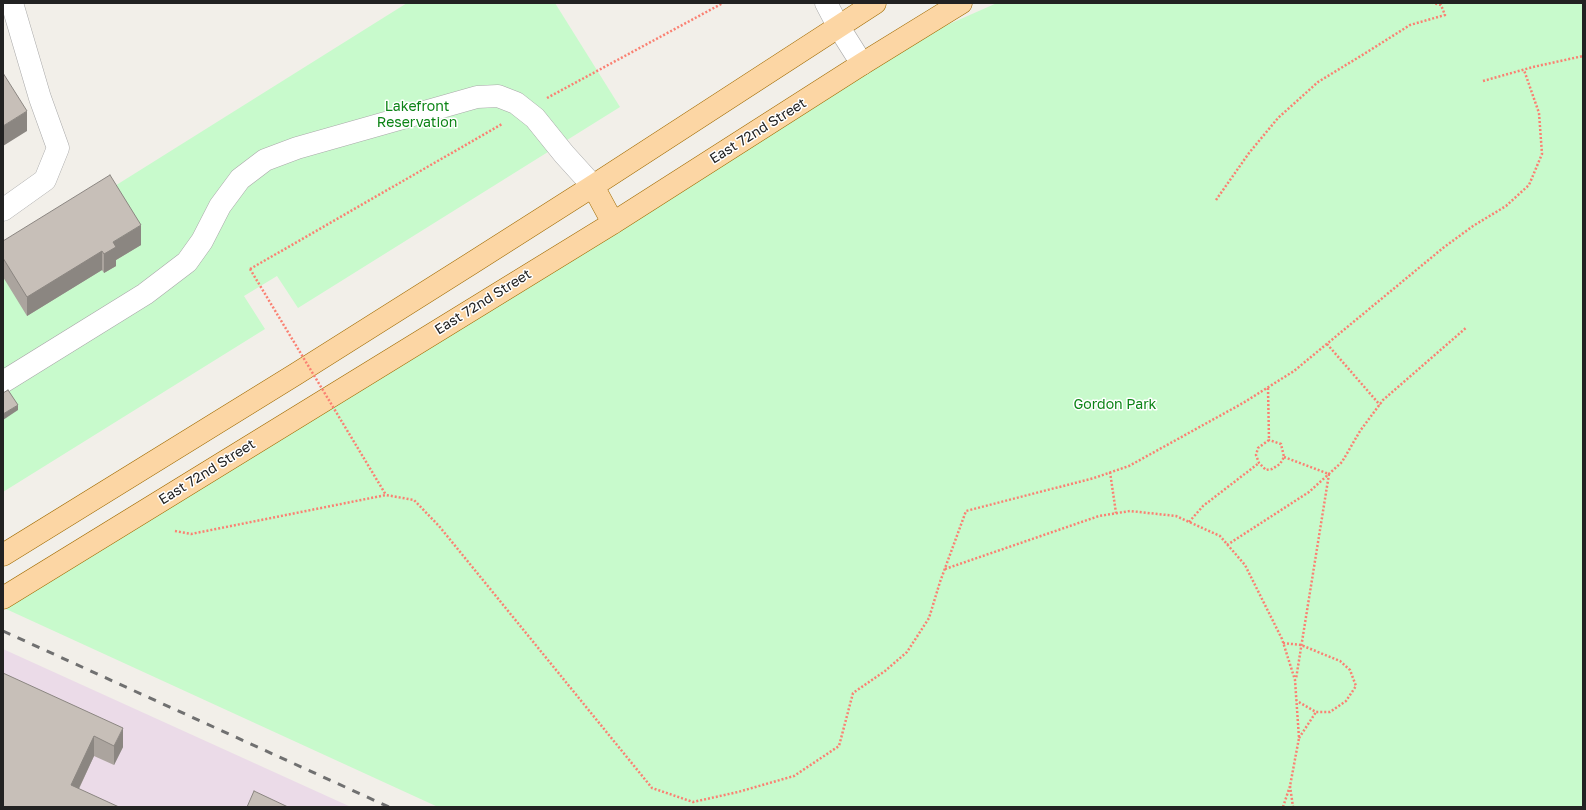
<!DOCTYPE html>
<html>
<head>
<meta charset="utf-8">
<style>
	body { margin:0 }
	#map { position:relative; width:1586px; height:810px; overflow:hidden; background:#f2efe9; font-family:"Golos Text",sans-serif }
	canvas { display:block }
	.frame { position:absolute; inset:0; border:4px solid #222; pointer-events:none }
</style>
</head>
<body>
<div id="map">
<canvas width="1586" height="810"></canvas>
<div class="frame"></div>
</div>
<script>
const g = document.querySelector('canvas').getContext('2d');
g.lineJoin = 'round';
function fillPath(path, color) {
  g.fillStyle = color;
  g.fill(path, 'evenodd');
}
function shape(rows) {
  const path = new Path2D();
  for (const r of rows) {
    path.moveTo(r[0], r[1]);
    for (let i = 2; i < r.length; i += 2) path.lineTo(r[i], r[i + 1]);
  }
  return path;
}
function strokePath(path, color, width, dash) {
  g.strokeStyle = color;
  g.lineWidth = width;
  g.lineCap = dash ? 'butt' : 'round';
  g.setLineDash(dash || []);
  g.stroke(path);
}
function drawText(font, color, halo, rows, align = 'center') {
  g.font = font + ' "Golos Text",sans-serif';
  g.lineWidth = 3;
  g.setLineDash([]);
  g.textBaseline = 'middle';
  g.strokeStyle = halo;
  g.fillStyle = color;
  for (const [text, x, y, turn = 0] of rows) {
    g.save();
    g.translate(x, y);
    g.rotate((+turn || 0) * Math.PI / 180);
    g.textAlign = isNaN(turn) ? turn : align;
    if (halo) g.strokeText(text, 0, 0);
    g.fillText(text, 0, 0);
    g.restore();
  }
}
fillPath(shape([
	[3,649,351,807,3,807]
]), '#ebdbe8');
fillPath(shape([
	[407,3,555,3,620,107,298,308,277,276,244,296,265,329,3,492,3,256],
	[997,3,1583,3,1583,807,438,807,6,609,922,36]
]), '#c8facc');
const minor = shape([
	[826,3,838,26,862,64],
	[3,210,45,180,58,148,40,98,12,3],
	[3,382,145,294,187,262,202,241,220,206,240,179,265,160,297,148,477,97,498,96,516,103,535,118,564,154,593,186]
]);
const major = shape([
	[593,186,613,223],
	[3,555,296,374,472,263,593,186,875,3],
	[3,598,613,223,862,64,961,3]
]);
strokePath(minor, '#a9a9a9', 23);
strokePath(major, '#a06b00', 23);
strokePath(shape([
	[1483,81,1533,67,1583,56],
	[547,98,723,3],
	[1216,200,1249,153,1278,118,1318,82,1364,54,1410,25,1445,15,1441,5,1433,3],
	[250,269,502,124],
	[1327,344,1380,405],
	[1268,388,1269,440,1258,448,1256,455,1259,463,1266,470,1272,469,1280,464,1284,457,1281,444,1269,440],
	[1284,457,1329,474,1296,679],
	[1110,472,1116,513],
	[1189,522,1203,506,1259,463],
	[175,531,191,534,386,495,414,500,439,526,652,788,693,802,738,792,794,776,839,746,853,693,885,671,907,652,929,618,940,582,966,511,1094,478,1129,466,1243,403,1294,371,1443,248,1473,226,1506,206,1529,185,1542,154,1539,113,1524,70],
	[1227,545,1309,492,1342,462,1360,431,1383,400,1467,327],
	[945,569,1099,516,1130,511,1176,516,1220,536,1245,565,1282,639,1295,680,1299,738,1290,786,1283,807],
	[1283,643,1301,645,1340,661,1350,670,1356,686,1346,701,1330,712,1316,712,1297,701],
	[1299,738,1316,712],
	[1290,786,1293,807]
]), '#fa8072', 2.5, [2, 2]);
strokePath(minor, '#fff', 22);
strokePath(major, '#fcd6a4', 22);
strokePath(shape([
	[3,631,389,807]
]), '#707070', 3, [8, 8]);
strokePath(shape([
	[250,269,386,495]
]), '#fa8072', 2.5, [2, 2]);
fillPath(shape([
	[3,241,141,245,116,260,116,266,104,273,102,270,27,316,3,277],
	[3,673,123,747,114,765,94,756,79,789,3,807]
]), '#aba49e');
fillPath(shape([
	[27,111,27,131,3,146,3,126],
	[141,225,141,245,116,260,116,266,104,273,104,254,113,242],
	[102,251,102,270,27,316,27,297],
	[18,405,18,410,3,420,3,414],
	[123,728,123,747,114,765,114,746],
	[94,736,94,756,71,805,71,785]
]), '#8b8681');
const building = shape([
	[3,73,27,111,3,126,3,73],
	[110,175,141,225,113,242,116,247,104,254,102,251,27,297,3,258,3,241,110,175],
	[8,390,18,405,3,414,3,393,8,390],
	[3,673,123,728,114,746,94,736,71,785,119,807,3,807,3,673],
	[254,791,288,807,247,807,254,791]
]);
fillPath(building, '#c7bfb8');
strokePath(building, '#8b8681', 1);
drawText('14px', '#0c8416', '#fff', [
	["Lakefront",417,107],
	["Reservation",417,123],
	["Gordon Park",1115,405]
]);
drawText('14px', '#222', '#fff', [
	["East 72nd Street",758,131,-32],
	["East 72nd Street",483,302,-32],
	["East 72nd Street",207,472,-32]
]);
</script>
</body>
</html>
